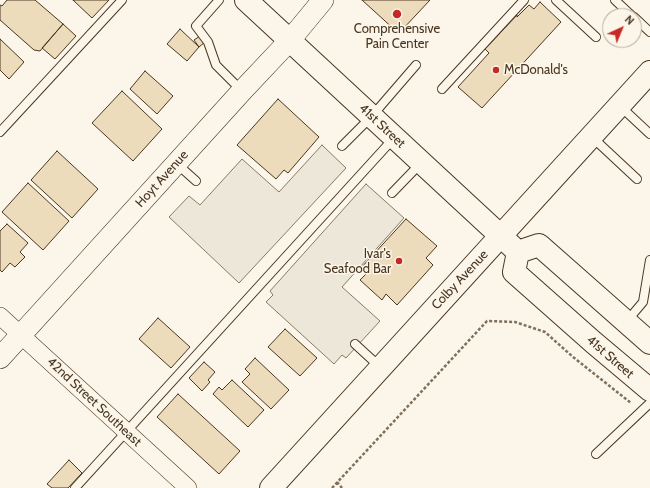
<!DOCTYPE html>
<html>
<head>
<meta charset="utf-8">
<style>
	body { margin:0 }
	#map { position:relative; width:650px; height:488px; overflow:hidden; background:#fbf6e9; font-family:Cabin,sans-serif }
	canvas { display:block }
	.north { position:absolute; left:602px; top:8px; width:40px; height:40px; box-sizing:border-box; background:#fbf6e9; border:1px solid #b4a999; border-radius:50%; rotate:44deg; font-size:11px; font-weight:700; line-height:16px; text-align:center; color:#4a3520 }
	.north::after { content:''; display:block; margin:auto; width:14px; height:18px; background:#c62828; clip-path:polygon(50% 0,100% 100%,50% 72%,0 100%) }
</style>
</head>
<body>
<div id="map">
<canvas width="650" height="488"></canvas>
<div class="north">N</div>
</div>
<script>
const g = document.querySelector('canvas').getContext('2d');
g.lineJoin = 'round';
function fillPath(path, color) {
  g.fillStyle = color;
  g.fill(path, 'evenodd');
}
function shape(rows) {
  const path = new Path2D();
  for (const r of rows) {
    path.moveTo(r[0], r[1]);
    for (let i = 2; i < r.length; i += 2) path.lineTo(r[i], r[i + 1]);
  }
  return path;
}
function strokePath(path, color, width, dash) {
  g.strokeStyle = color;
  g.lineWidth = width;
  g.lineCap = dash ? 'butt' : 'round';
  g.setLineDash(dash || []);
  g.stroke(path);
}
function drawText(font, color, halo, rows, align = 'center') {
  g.font = font + ' Cabin,sans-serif';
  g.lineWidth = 3;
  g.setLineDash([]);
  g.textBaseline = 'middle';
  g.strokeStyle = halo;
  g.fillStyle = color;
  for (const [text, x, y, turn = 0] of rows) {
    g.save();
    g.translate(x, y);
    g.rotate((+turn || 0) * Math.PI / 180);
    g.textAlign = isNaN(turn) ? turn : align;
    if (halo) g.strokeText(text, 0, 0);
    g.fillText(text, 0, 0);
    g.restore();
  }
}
const parking = shape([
	[322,145,346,168,239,283,169,217,189,196,200,205,242,159,279,192,322,145],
	[366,184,404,218,342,287,380,321,346,358,342,355,334,364,266,302,273,295,270,291,366,184]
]);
fillPath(parking, '#ede7d9');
strokePath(parking, '#887966', 1);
const building = shape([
	[7,0,35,0,63,24,40,51,34,50,0,20,0,5,2,6,7,0],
	[73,0,109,0,92,18,73,0],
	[362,0,430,0,402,30,399,27,396,31,362,0],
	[540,2,561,22,482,108,458,87,489,53,485,49,517,15,517,17,529,5,534,9,540,2],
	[63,24,76,36,55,59,42,48,63,24],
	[180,29,199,47,187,61,167,44,180,29],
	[200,36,205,42,199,47,194,40,200,36],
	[0,39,24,62,9,79,0,70,0,39],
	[145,71,173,96,157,114,130,89,145,71],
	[122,91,162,129,133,161,92,123,122,91],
	[278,99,319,137,288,173,284,170,276,179,237,145,278,99],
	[57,151,98,189,72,218,31,180,57,151],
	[28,183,69,221,43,250,2,212,28,183],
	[406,219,437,246,426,258,433,265,397,305,386,294,382,300,360,280,366,274,360,269,406,219],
	[7,224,28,243,20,252,25,257,15,267,10,263,2,272,0,270,0,231,7,224],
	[158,318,190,347,171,368,139,339,158,318],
	[285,329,317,358,300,376,268,347,285,329],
	[255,358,289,390,271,409,242,382,250,374,245,369,255,358],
	[204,362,215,372,208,380,210,382,202,391,189,378,204,362],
	[232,380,264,410,248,427,213,394,219,387,222,390,232,380],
	[178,394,240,451,219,474,157,417,178,394],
	[69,460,82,473,68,488,52,488,47,484,69,460]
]);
fillPath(building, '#ecdcbc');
strokePath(building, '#4a3520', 1);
const service = shape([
	[219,0,196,26,208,42,216,65,242,91],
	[556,0,596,37],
	[615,0,632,16],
	[634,17,650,32],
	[442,89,524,0],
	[620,106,650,134],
	[0,132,122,0],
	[592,137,637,179],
	[342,146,372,116,416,65],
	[177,164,196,181],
	[392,193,421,163],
	[627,321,643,302,650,260],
	[355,344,380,367],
	[596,454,650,403],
	[75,488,394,138]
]);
const minor = shape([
	[0,316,188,488]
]);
const tertiary = shape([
	[0,358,242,91,290,40,323,0]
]);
const secondary = shape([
	[271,488,650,72]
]);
const primary = shape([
	[246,0,518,252],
	[518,252,514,272,593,342,650,390],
	[518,252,539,245,650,343]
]);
strokePath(service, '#4a3520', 10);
strokePath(minor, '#4a3520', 18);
strokePath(tertiary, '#4a3520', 22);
strokePath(secondary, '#4a3520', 24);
strokePath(primary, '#4a3520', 24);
strokePath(shape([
	[337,482,342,488],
	[332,488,487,321,515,322,545,332,573,357,631,403]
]), '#7f6f5c', 2.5, [3, 2]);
strokePath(service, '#fbf6e9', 8);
strokePath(minor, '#fbf6e9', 17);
strokePath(tertiary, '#fbf6e9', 21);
strokePath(secondary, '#fbf6e9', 22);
strokePath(primary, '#fbf6e9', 22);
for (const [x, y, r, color] of [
	[397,14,5,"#c62828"],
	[496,70,4,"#c62828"],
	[399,261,4,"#c62828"]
]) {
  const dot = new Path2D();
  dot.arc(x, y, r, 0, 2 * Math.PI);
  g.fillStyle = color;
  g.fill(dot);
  strokePath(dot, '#fbf6e9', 1.5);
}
drawText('13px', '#4a3520', '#fbf6e9', [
	["Comprehensive",397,29],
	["Pain Center",397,44],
	["McDonald's",504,70,"left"],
	["Ivar's",391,254,"right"],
	["Seafood Bar",391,269,"right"]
]);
drawText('13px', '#4a3520', '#fbf6e9', [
	["41st Street",382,126,43],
	["Hoyt Avenue",162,179,-48],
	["Colby Avenue",460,280,-47],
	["41st Street",610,357,41],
	["42nd Street Southeast",94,402,43]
]);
</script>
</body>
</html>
